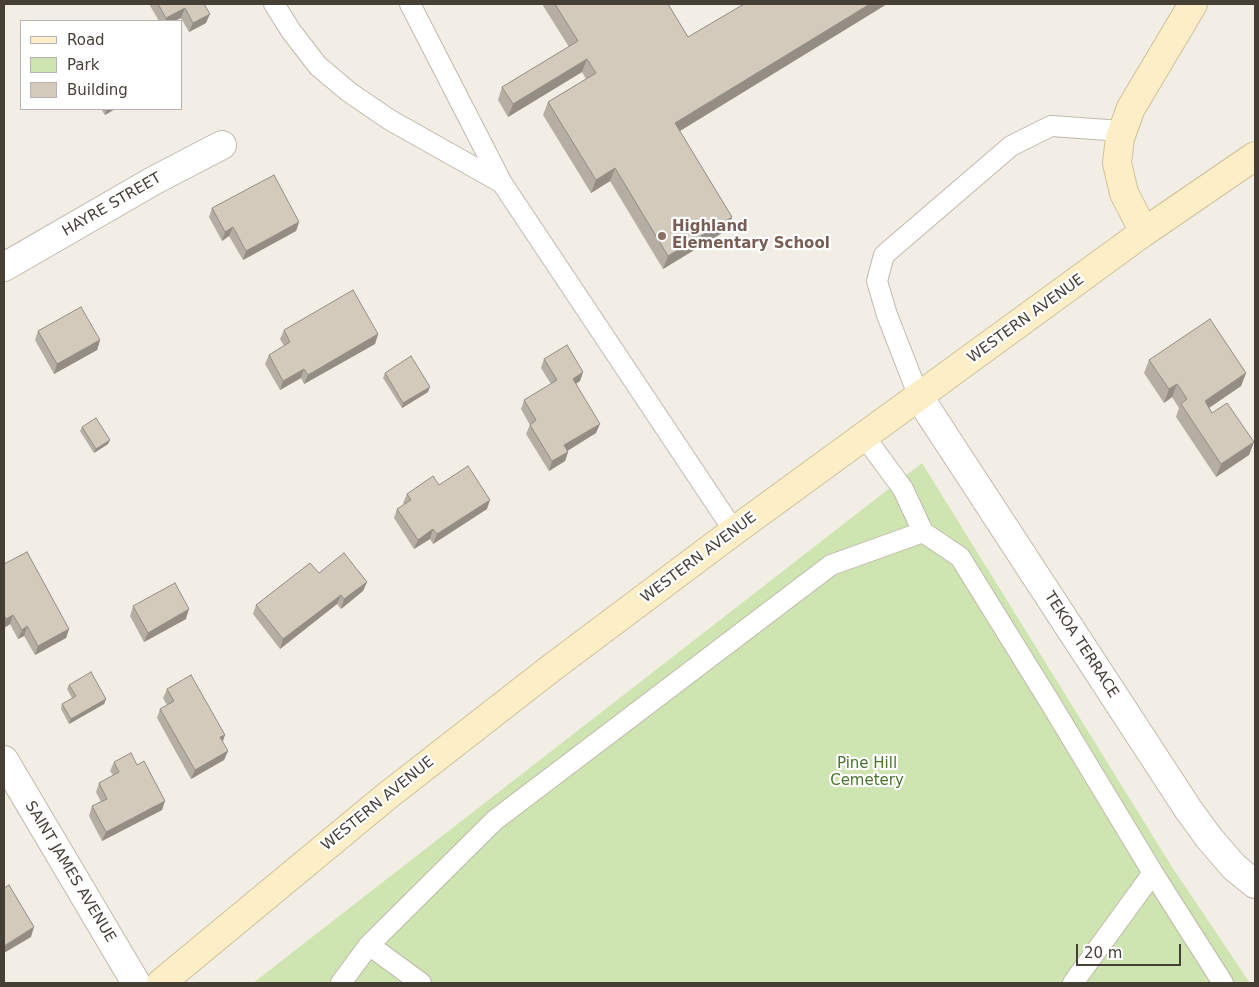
<!DOCTYPE html>
<html>
<head>
<meta charset="utf-8">
<style>
	body { margin:0 }
	#map { position:relative; width:1259px; height:987px; overflow:hidden; background:#f2eee6; font-family:"DejaVu Sans",sans-serif }
	canvas { display:block }
	.frame { position:absolute; inset:0; border:5px solid #453f36; pointer-events:none }
	.legend { position:absolute; left:20px; top:20px; width:162px; height:90px; box-sizing:border-box; background:#fff; border:1px solid #b5b2af; margin:0; padding:6px 9px; list-style:none; font-size:15px; color:#453f36 }
	.legend li { display:flex; align-items:center; gap:10px; height:25px }
	.legend b { width:25px; border:1px solid #b5b2af }
	.scale { position:absolute; left:1076px; top:944px; width:105px; height:22px; box-sizing:border-box; border:2px solid #453f36; border-top:0; padding-left:6px; font-size:15px; line-height:18px; white-space:nowrap; color:#453f36; -webkit-text-stroke:4px #fff; paint-order:stroke }
</style>
</head>
<body>
<div id="map">
<canvas width="1259" height="987"></canvas>
<div class="frame"></div>
<ul class="legend">
<li><b style="height:6px;background:#fceec7"></b>Road</li>
<li><b style="height:14px;background:#cee5b1"></b>Park</li>
<li><b style="height:14px;background:#d3cabc"></b>Building</li>
</ul>
<div class="scale">20 m</div>
</div>
<script>
const g = document.querySelector('canvas').getContext('2d');
g.lineJoin = 'round';
function fillPath(path, color) {
  g.fillStyle = color;
  g.fill(path, 'evenodd');
}
function shape(rows) {
  const path = new Path2D();
  for (const r of rows) {
    path.moveTo(r[0], r[1]);
    for (let i = 2; i < r.length; i += 2) path.lineTo(r[i], r[i + 1]);
  }
  return path;
}
function strokePath(path, color, width, dash) {
  g.strokeStyle = color;
  g.lineWidth = width;
  g.lineCap = dash ? 'butt' : 'round';
  g.setLineDash(dash || []);
  g.stroke(path);
}
function drawText(font, color, halo, rows, align = 'center') {
  g.font = font + ' "DejaVu Sans",sans-serif';
  g.lineWidth = 4.5;
  g.setLineDash([]);
  g.textBaseline = 'middle';
  g.strokeStyle = halo;
  g.fillStyle = color;
  for (const [text, x, y, turn = 0] of rows) {
    g.save();
    g.translate(x, y);
    g.rotate((+turn || 0) * Math.PI / 180);
    g.textAlign = isNaN(turn) ? turn : align;
    if (halo) g.strokeText(text, 0, 0);
    g.fillText(text, 0, 0);
    g.restore();
  }
}
fillPath(shape([
	[922,463,1172,867,1250,983,253,983]
]), '#cee5b1');
const lane = shape([
	[274,4,291,31,318,66,349,92,390,120,502,183,410,4],
	[502,183,734,531],
	[919,397,887,315,877,281,884,255,1011,146,1051,126,1122,131],
	[864,436,903,489,923,532],
	[1153,873,1223,983],
	[369,945,421,983],
	[341,983,369,945,495,820,831,565,923,532,960,557,1051,704,1153,873,1073,983]
]);
const street = shape([
	[4,267,153,181,222,145],
	[919,397,1188,809,1209,838,1234,867,1255,884],
	[4,760,136,983]
]);
const secondary = shape([
	[1144,232,1124,193,1117,163,1120,138,1131,108,1193,4],
	[161,983,387,796,550,669,734,531,1144,232,1255,156]
]);
strokePath(lane, '#c0b9ac', 22);
strokePath(street, '#c0b9ac', 30);
strokePath(secondary, '#d0c198', 30);
strokePath(lane, '#fff', 20);
strokePath(street, '#fff', 28);
strokePath(secondary, '#fceec7', 28);
fillPath(shape([
	[149,4,204,4,206,23,189,32,181,18,174,21,159,21],
	[542,4,668,4,688,37,887,4,680,131,732,217,727,230,663,269,610,181,591,193,543,115,548,102,586,79,582,72,508,117,498,100,502,87,569,47],
	[101,109,115,109,105,115],
	[212,208,299,222,296,231,243,260,229,236,222,241,209,217],
	[284,330,378,334,375,344,304,384,301,378,280,390,265,364,269,355,284,346,280,339],
	[38,331,100,340,97,350,54,374,35,340],
	[544,359,583,372,580,381,576,384,596,433,567,450,568,452,565,461,549,471,526,434,530,425,521,409,524,400,551,384,541,368],
	[1149,360,1246,373,1241,386,1209,408,1212,413,1254,442,1249,455,1216,477,1176,417,1179,408,1172,397,1164,403,1144,373],
	[385,373,428,392,402,408,383,378],
	[82,427,108,444,94,453,80,431],
	[439,485,487,509,433,544,430,539,414,549,394,518,397,509,405,505,403,503,407,494],
	[4,564,69,629,66,638,35,655,24,636,18,639,10,624,4,628],
	[319,573,367,582,363,591,341,609,337,604,280,649,253,614,256,605],
	[133,606,186,619,144,642,130,616],
	[69,685,106,699,104,704,69,724,61,709,62,704,72,698,67,689],
	[167,689,228,751,224,760,191,779,157,718,160,709,167,705,163,698],
	[114,762,162,810,102,841,89,816,92,806,101,802,96,792,99,783,113,775,110,771]
]), '#b5aea2');
fillPath(shape([
	[870,4,887,4,670,137,675,123],
	[185,8,181,18,174,21,165,21,166,18],
	[210,14,206,23,189,32,193,23],
	[587,59,582,72,508,117,513,104],
	[107,109,115,109,105,115],
	[615,168,610,181,591,193,596,180],
	[732,217,727,230,663,269,668,256],
	[299,222,296,231,243,260,246,251],
	[233,227,229,236,222,241,225,232],
	[378,334,375,344,304,384,308,375],
	[100,340,97,350,54,374,57,364],
	[304,369,301,378,280,390,283,381],
	[583,372,580,381,569,388,573,379],
	[1246,373,1241,386,1200,414,1205,401],
	[1177,384,1172,397,1164,403,1169,389],
	[430,387,428,392,402,408,403,403],
	[600,424,596,433,561,455,564,445],
	[110,440,108,444,94,453,96,449],
	[1254,442,1249,455,1216,477,1221,464],
	[568,452,565,461,549,471,552,461],
	[490,500,487,509,433,544,437,534],
	[433,529,430,539,414,549,418,540],
	[367,582,363,591,341,609,344,599],
	[341,595,337,604,280,649,283,639],
	[189,609,186,619,144,642,148,633],
	[13,615,10,624,4,628,4,625,6,619],
	[27,626,24,636,18,639,22,630],
	[69,629,66,638,35,655,38,646],
	[106,699,104,704,69,724,71,719],
	[225,735,222,744,220,737],
	[228,751,224,760,191,779,195,770],
	[165,801,162,810,102,841,106,832],
	[34,927,31,937,4,953,4,946]
]), '#948d84');
const building = shape([
	[158,4,204,4,210,14,193,23,185,8,166,18,158,4],
	[555,4,668,4,688,37,744,4,870,4,675,123,732,217,668,256,615,168,596,180,548,102,596,73,587,59,513,104,502,87,578,41,555,4],
	[274,175,299,222,246,251,233,227,225,232,212,208,274,175],
	[353,290,378,334,308,375,304,369,283,381,269,355,290,342,284,330,353,290],
	[81,307,100,340,57,364,38,331,81,307],
	[1210,319,1246,373,1205,401,1212,413,1227,403,1254,442,1221,464,1181,404,1187,399,1177,384,1169,389,1149,360,1210,319],
	[567,345,583,372,573,379,600,424,564,445,568,452,552,461,530,425,536,420,524,400,557,380,544,359,567,345],
	[411,356,430,387,403,403,385,373,411,356],
	[96,418,110,440,96,449,82,427,96,418],
	[468,466,490,500,437,534,433,529,418,540,397,509,411,500,407,494,433,476,439,485,468,466],
	[27,552,69,629,38,646,27,626,22,630,13,615,6,619,4,615,4,564,27,552],
	[344,553,367,582,344,599,341,595,283,639,256,605,310,563,319,573,344,553],
	[175,583,189,609,148,633,133,606,175,583],
	[91,672,106,699,71,719,62,704,76,696,69,685,91,672],
	[191,675,225,735,220,737,228,751,195,770,160,709,174,701,167,689,191,675],
	[131,753,137,765,144,761,165,801,106,832,92,806,107,799,99,783,119,772,114,762,131,753],
	[9,885,34,927,4,946,4,888,9,885]
]);
fillPath(building, '#d3cabc');
strokePath(building, '#948d84', 1);
for (const [x, y, r, color] of [
	[662,236,5,"#8d6e63"]
]) {
  const dot = new Path2D();
  dot.arc(x, y, r, 0, 2 * Math.PI);
  g.fillStyle = color;
  g.fill(dot);
  strokePath(dot, '#fff', 2);
}
drawText('15px', '#453f36', '#fff', [
	["HAYRE STREET",112,205,-30],
	["WESTERN AVENUE",1026,319,-36],
	["WESTERN AVENUE",699,558,-37],
	["TEKOA TERRACE",1081,645,57],
	["WESTERN AVENUE",378,804,-39],
	["SAINT JAMES AVENUE",70,872,59]
]);
drawText('bold 15px', '#785e54', '#fff', [
	["Highland",672,227],
	["Elementary School",672,244]
], 'left');
drawText('15px', '#48742c', '#fff', [
	["Pine Hill",867,764],
	["Cemetery",867,781]
]);
</script>
</body>
</html>
